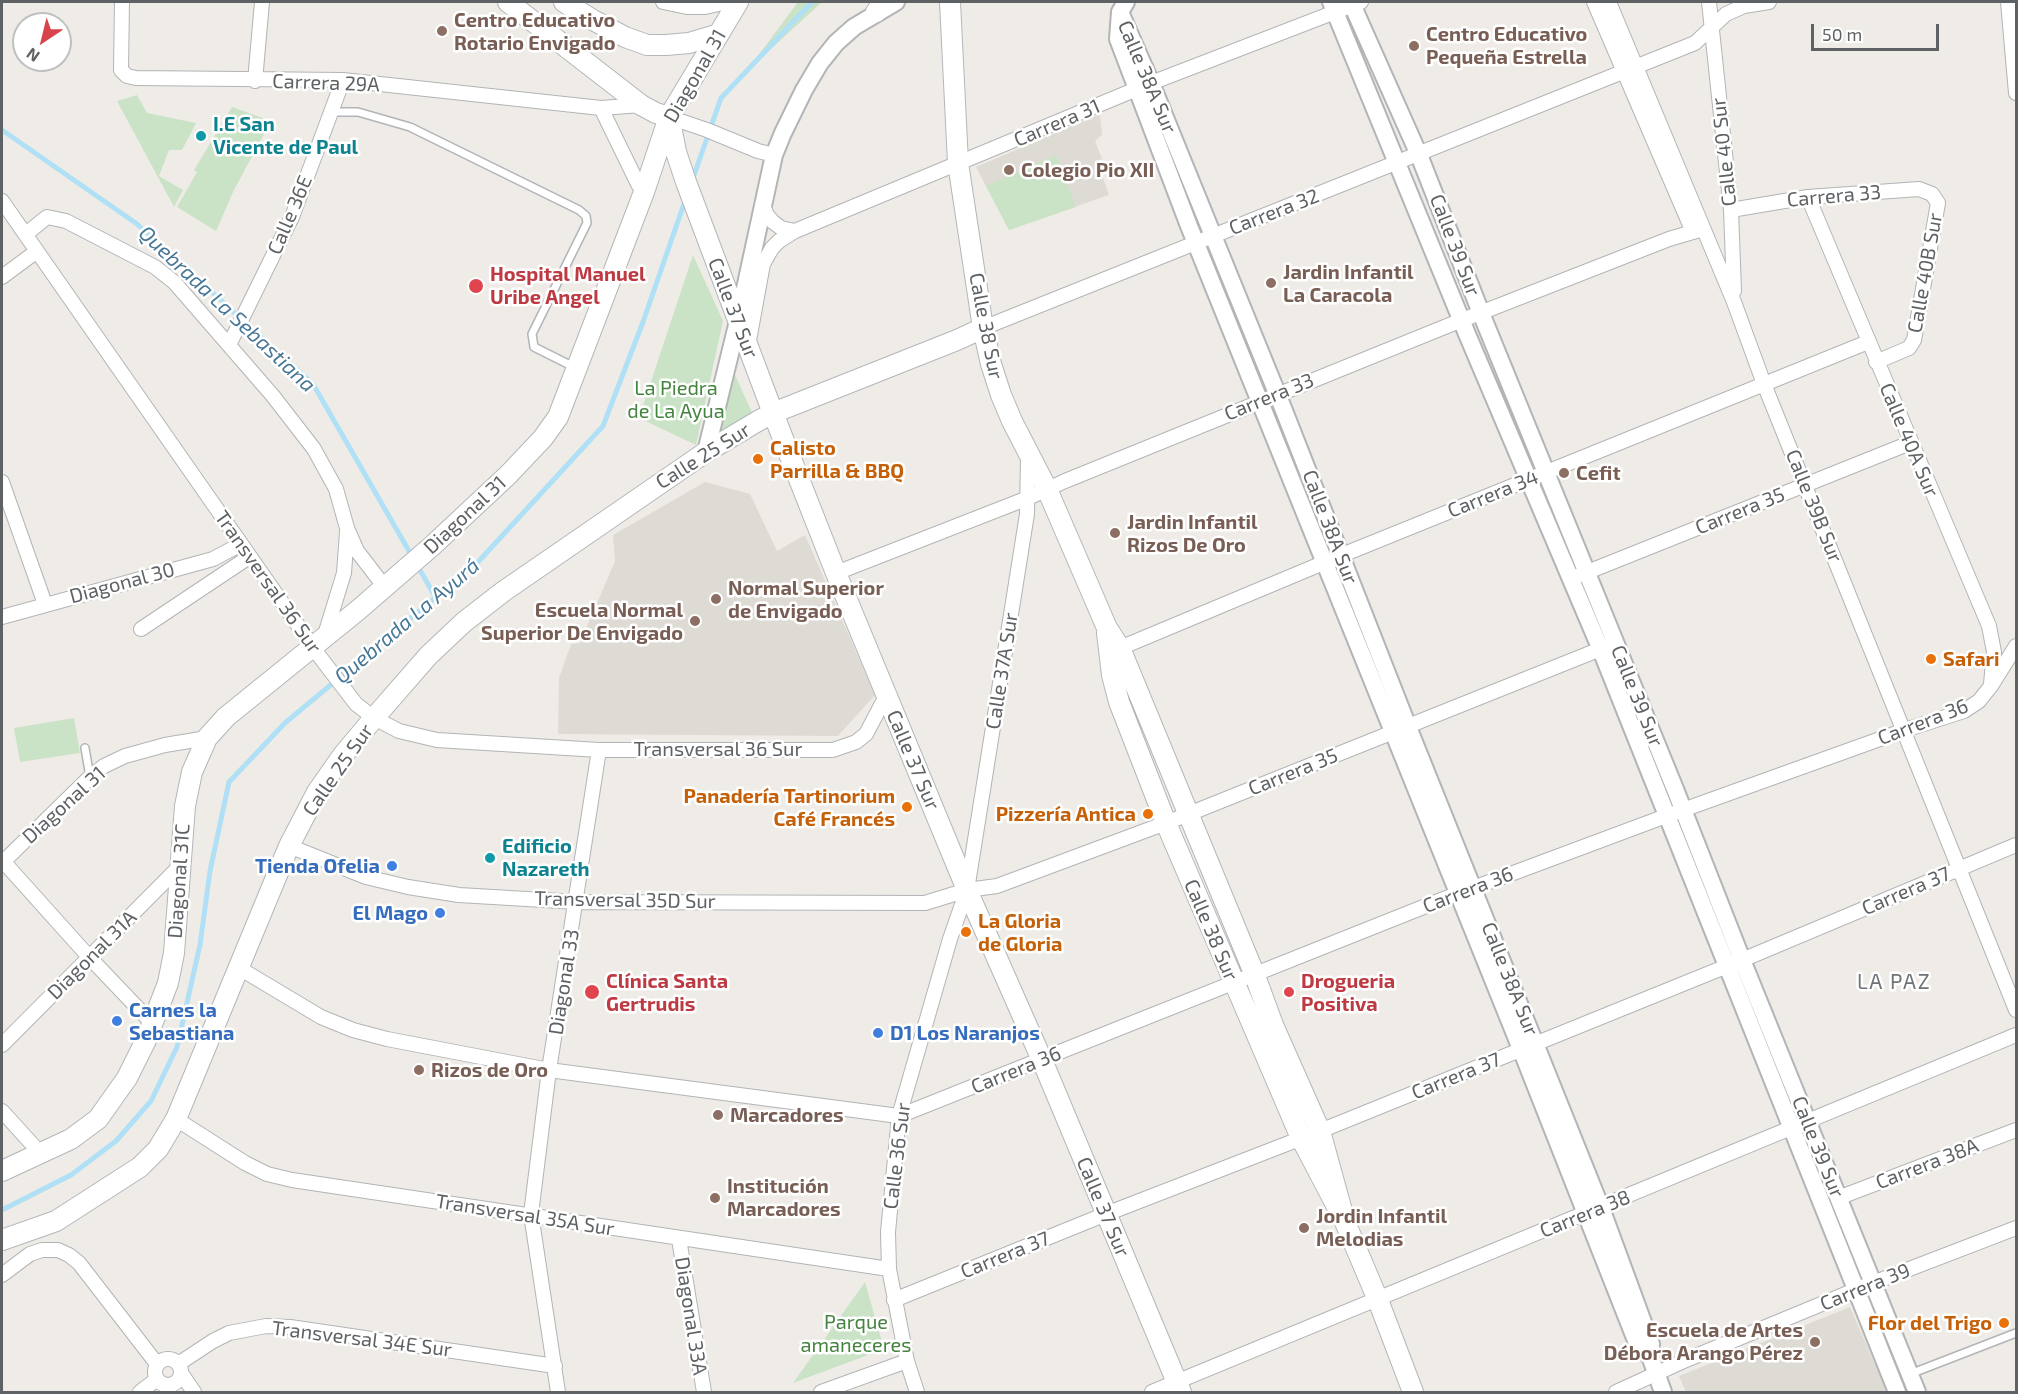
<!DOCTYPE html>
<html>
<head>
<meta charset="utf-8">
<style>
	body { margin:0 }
	#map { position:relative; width:2018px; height:1394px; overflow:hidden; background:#efece7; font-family:"Exo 2",sans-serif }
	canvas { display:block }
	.frame { position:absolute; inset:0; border:3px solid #5e6265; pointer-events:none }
	.north { position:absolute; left:12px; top:12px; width:60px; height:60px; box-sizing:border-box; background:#fff; border:2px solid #bfc0c1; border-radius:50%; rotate:215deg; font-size:16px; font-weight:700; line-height:24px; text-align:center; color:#5e6265 }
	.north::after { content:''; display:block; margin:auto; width:21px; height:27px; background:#d7444b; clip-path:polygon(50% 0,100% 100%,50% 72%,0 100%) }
	.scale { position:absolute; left:1811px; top:24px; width:128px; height:27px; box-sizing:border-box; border:3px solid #5e6265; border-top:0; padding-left:8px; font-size:18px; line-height:21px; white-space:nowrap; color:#5e6265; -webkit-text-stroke:4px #fff; paint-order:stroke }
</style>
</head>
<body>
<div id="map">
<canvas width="2018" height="1394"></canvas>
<div class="frame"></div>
<div class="north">N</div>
<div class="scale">50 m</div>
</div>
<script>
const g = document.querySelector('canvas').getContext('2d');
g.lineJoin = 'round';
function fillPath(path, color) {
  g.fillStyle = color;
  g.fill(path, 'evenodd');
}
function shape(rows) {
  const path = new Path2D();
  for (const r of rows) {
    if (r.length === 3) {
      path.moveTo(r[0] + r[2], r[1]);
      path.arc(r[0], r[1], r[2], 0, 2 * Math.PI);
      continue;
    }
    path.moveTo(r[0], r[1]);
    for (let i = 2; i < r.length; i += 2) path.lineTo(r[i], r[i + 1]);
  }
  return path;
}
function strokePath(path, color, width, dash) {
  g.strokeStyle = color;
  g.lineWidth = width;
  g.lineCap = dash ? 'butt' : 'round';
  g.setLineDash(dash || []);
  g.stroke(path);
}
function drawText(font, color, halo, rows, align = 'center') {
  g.font = font + ' "Exo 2",sans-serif';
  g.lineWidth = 5;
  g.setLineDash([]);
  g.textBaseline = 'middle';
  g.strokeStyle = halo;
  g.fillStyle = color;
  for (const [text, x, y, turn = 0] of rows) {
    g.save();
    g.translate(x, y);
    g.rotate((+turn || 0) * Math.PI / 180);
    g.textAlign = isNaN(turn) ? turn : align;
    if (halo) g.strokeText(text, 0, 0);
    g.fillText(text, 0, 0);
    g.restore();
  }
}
fillPath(shape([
	[1100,114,1102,135,1095,141,1102,159,1097,161,1109,195,1009,230,976,167],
	[705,482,750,494,777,551,805,535,875,695,838,736,558,734,559,678,571,644,580,643,615,561,613,535],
	[1850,1307,1887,1392,1686,1392,1679,1376]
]), '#dedbd5');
fillPath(shape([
	[798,2,822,2,746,72],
	[137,95,147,113,196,123,182,150,169,150,159,176,183,190,174,207,117,101],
	[232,107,271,121,234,190,216,231,177,207,197,172,194,170],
	[1056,155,1076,207,1009,230,986,186],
	[693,255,723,321,696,445,639,418],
	[730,364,755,419,712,438],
	[74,718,80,753,20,762,14,728],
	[865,1282,884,1349,793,1383]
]), '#cae3c6');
strokePath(shape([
	[2,130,137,224,313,384,436,598],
	[692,181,721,98,812,2],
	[2,1210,71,1175,116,1141,151,1101,177,1047,200,945,210,871,229,782,285,723,478,562,603,426,643,322,686,198]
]), '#b0e0f6', 5);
const service = shape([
	[331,112,358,112,410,127,579,210,586,216,587,223,532,334,534,347,574,367],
	[85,748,90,777],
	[1910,1374,2016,1333]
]);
const minor = shape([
	[122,2,121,70,127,76,136,78,343,80,601,108,641,105],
	[663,2,687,7,705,7,728,2],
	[1594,2,1693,232],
	[1609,2,1734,302,1764,384,2016,1010],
	[1709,2,1731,210,1734,291],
	[2008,2,2016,93],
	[255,81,262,2],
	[601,108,638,184,644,192],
	[669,117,707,130,758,151,774,155],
	[1808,197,1989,626,1994,652,1991,684],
	[2,201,320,657,356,704,374,718,399,731,437,740,599,750,833,750,856,742,866,734,886,696],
	[763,205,767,215,773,222,781,228,795,231,1151,83,1361,2],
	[1731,210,1808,197,1919,189,1932,194,1938,203,1914,340,1909,348,1876,362],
	[26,234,47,217,66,221,155,267,174,282,273,396,314,449,336,489,347,528,357,551,384,586],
	[2,277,37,251],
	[983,328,1695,43,1726,14,1744,6,1769,2],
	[229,345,292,217,343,80],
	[748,346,763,264,772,248,779,241,795,231],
	[2,482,45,604],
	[836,573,1028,498,1065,481,1452,324,1669,239,1703,229],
	[1570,579,1910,443],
	[2,617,213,559,241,544],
	[141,629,249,557],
	[324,638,344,573,347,532],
	[1120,648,1347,553,1868,342],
	[289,846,366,877,408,887,459,895,577,902,925,903,967,890,997,886,1166,823,1608,646],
	[2,860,90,958,153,1024],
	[2,863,90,777,104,766,125,756,165,745,207,738],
	[239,968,321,1017,353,1030,387,1039,549,1070,899,1116,1441,900,1666,816,1905,730,1964,711,1979,701,1991,686,2016,646],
	[2,1045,181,865],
	[2,1111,41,1154],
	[176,1119,245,1163,267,1174,292,1180,889,1269],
	[1838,1198,2016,1130],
	[679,1239,704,1392],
	[2,1275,30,1254,42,1250,58,1250,69,1255,79,1263,157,1364],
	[894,1300,1106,1214,1320,1131,1742,960,2016,845],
	[168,1372,13],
	[178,1364,213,1341,229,1333,266,1326,290,1327,555,1366],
	[181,1373,194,1392],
	[140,1392,157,1379],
	[558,1392,531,1214,549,1070,599,750],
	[821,1392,907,1361],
	[917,1392,907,1361,889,1269,888,1232,899,1116,950,939,967,890,1027,514,1028,457],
	[1152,1392,2016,1035],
	[1616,1392,1686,1360,1865,1286,2016,1228]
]);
const tertiary = shape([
	[1126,2,1120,12,1118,39,1189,226,1521,1049,1639,1348,1650,1356],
	[1331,2,1467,334,1601,650,1897,1392],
	[1351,2,1419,155,1481,313,1675,789,1742,960,1917,1392],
	[1120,12,1151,83,1283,408,1408,727,1601,1208,1651,1344,1650,1356,1663,1392],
	[706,452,738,321,774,155,783,133,804,90,820,63,836,43,854,27,896,2]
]);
const secondary = shape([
	[508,2,641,105,656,113,669,117],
	[564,2,593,20,625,37,647,45,666,45,689,43,719,34],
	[950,2,958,163,983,328,991,364,1001,395,1012,421,1047,489,1107,628,1120,648,1254,973,1273,1025,1320,1131,1345,1222],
	[876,12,884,2],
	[670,120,676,152,686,182,773,413,836,573,967,890,1042,1060,1181,1392],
	[1107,633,1112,675,1119,702,1166,823,1301,1138,1345,1222,1378,1300,1413,1392],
	[2,1171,71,1139,98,1119,127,1078,146,1040,168,983,174,953,185,806,192,772,207,738,226,717,357,611,432,546,508,475,543,438,558,417,644,192,669,117,738,2],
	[2,1240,56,1221,140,1167,158,1149,176,1119,289,846,317,792,343,755,374,718,428,656,464,622,504,591,706,452,758,421,773,413,957,340,983,328]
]);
strokePath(service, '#b2b4b7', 10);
strokePath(minor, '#b2b4b7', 16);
strokePath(tertiary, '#b2b4b7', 20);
strokePath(secondary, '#b3b6ba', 22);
strokePath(service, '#fff', 7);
strokePath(minor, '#fff', 14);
strokePath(tertiary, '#fff', 16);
strokePath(secondary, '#fff', 20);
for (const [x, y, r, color] of [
	[442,31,6,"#8d6e63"],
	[1414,46,6,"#8d6e63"],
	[201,136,6,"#0f9aa8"],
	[1009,170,6,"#8d6e63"],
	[1271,283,6,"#8d6e63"],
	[476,286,8,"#e0444e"],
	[758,459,6,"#e8710a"],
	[1564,473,6,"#8d6e63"],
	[1115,533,6,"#8d6e63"],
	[716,599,6,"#8d6e63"],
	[695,621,6,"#8d6e63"],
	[1931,659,6,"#e8710a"],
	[907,807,6,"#e8710a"],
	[1148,814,6,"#e8710a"],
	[490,858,6,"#0f9aa8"],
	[392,866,6,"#3f7fe0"],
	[440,913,6,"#3f7fe0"],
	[966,932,6,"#e8710a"],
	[592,992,8,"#e0444e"],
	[1289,992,6,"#e0444e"],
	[117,1021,6,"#3f7fe0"],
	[878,1033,6,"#3f7fe0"],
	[419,1070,6,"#8d6e63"],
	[718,1115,6,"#8d6e63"],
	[715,1198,6,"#8d6e63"],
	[1304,1228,6,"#8d6e63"],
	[2004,1323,6,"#e8710a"],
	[1815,1342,6,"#8d6e63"]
]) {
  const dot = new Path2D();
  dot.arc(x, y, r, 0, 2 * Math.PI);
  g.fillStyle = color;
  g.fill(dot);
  strokePath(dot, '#fff', 2);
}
drawText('bold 20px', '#785e54', '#fff', [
	["Centro Educativo",454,20],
	["Rotario Envigado",454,43],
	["Centro Educativo",1426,34],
	["Pequeña Estrella",1426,57],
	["Colegio Pio XII",1021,170],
	["Jardin Infantil",1283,272],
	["La Caracola",1283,295],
	["Cefit",1576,473],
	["Jardin Infantil",1127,522],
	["Rizos De Oro",1127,545],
	["Normal Superior",728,588],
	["de Envigado",728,611],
	["Escuela Normal",683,610,"right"],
	["Superior De Envigado",683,633,"right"],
	["Rizos de Oro",431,1070],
	["Marcadores",730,1115],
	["Institución",727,1186],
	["Marcadores",727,1209],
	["Jordin Infantil",1316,1216],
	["Melodias",1316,1239],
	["Escuela de Artes",1803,1330,"right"],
	["Débora Arango Pérez",1803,1353,"right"]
], 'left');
drawText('20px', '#5e6265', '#fff', [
	["Diagonal 31",695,76,-60],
	["Calle 38A Sur",1147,77,67],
	["Carrera 29A",326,83,2],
	["Carrera 31",1057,123,-23],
	["Calle 40 Sur",1724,152,-96],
	["Carrera 33",1834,196,-5],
	["Carrera 32",1274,212,-21],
	["Calle 36E",290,215,-67],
	["Calle 39 Sur",1455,245,69],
	["Calle 40B Sur",1925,273,-80],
	["Calle 37 Sur",733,308,69],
	["Calle 38 Sur",986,326,79],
	["Carrera 33",1269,397,-22],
	["Calle 40A Sur",1909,440,67],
	["Calle 25 Sur",703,456,-32],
	["Carrera 34",1493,494,-22],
	["Calle 39B Sur",1814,506,68],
	["Carrera 35",1740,511,-22],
	["Diagonal 31",465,515,-43],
	["Calle 38A Sur",1330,527,69],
	["Transversal 36 Sur",268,582,55],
	["Diagonal 30",122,583,-15],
	["Calle 37A Sur",1002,671,-81],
	["Calle 39 Sur",1637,696,68],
	["Carrera 36",1923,722,-21],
	["Transversal 36 Sur",718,749],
	["Calle 37 Sur",913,760,67],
	["Calle 25 Sur",338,770,-55],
	["Carrera 35",1293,772,-22],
	["Diagonal 31",64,805,-42],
	["Diagonal 31C",179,881,-86],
	["Carrera 36",1468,890,-21],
	["Carrera 37",1906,891,-23],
	["Transversal 35D Sur",625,900,1],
	["Calle 38 Sur",1211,930,67],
	["Diagonal 31A",92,955,-45],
	["Calle 38A Sur",1510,979,68],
	["Diagonal 33",564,982,-81],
	["Carrera 36",1016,1070,-22],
	["Carrera 37",1456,1076,-22],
	["Calle 39 Sur",1818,1147,68],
	["Calle 36 Sur",897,1156,-83],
	["Carrera 38A",1927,1164,-21],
	["Calle 37 Sur",1103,1207,67],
	["Carrera 38",1585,1214,-22],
	["Transversal 35A Sur",525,1215,9],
	["Carrera 37",1005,1255,-22],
	["Carrera 39",1865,1287,-22],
	["Diagonal 33A",691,1316,81],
	["Transversal 34E Sur",362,1339,7]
]);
drawText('bold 20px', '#0d838f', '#fff', [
	["I.E San",213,124],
	["Vicente de Paul",213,147],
	["Edificio",502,846],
	["Nazareth",502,869]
], 'left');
drawText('bold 20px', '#be3a42', '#fff', [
	["Hospital Manuel",490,274],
	["Uribe Angel",490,297],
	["Clínica Santa",606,981],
	["Gertrudis",606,1004],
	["Drogueria",1301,981],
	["Positiva",1301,1004]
], 'left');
drawText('20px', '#458340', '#fff', [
	["La Piedra",676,388],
	["de La Ayua",676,411],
	["Parque",856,1322],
	["amaneceres",856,1345]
]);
drawText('bold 20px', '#c56008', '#fff', [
	["Calisto",770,448],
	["Parrilla & BBQ",770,471],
	["Safari",1943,659],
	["Panadería Tartinorium",895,796,"right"],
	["Café Francés",895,819,"right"],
	["Pizzería Antica",1136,814,"right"],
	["La Gloria",978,921],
	["de Gloria",978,944],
	["Flor del Trigo",1992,1323,"right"]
], 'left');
drawText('bold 20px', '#366cbe', '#fff', [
	["Tienda Ofelia",380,866],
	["El Mago",428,913],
	["Carnes la",129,1010,"left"],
	["Sebastiana",129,1033,"left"],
	["D1 Los Naranjos",890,1033,"left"]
], 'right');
drawText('italic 21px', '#477797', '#fff', [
	["Quebrada La Sebastiana",227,309,43],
	["Quebrada La Ayurá",407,621,-40]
]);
g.letterSpacing = '1.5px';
drawText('21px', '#6f7477', '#fff', [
	["LA PAZ",1894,982]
]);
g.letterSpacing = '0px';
</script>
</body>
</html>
